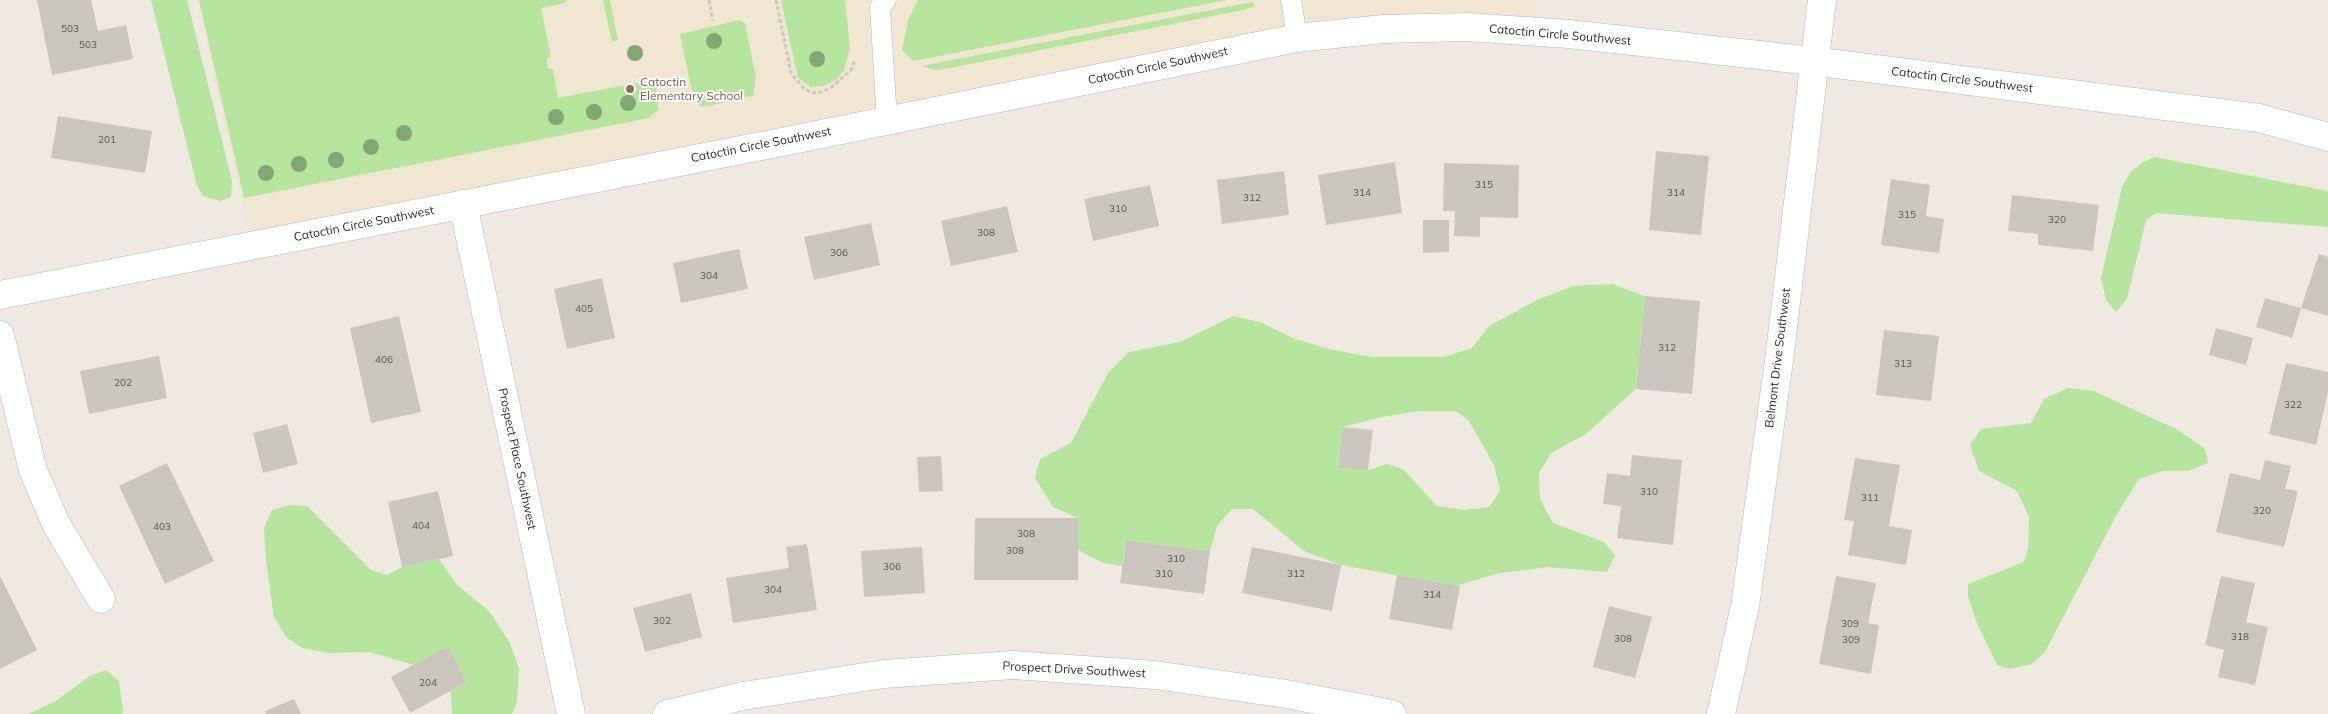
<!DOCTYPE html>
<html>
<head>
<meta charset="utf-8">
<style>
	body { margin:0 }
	canvas { display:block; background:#efe9e1 }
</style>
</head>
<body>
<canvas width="2328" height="714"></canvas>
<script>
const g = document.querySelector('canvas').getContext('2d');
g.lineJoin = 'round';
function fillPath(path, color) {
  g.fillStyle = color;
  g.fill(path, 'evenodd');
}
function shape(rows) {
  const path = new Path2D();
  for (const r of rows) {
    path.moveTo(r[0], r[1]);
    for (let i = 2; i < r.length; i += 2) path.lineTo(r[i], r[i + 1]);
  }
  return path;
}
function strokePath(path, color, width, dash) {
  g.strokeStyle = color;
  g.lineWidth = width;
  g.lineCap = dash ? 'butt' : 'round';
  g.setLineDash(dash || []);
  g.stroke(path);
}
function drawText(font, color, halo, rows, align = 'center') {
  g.font = font + ' Mulish,sans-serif';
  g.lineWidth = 4;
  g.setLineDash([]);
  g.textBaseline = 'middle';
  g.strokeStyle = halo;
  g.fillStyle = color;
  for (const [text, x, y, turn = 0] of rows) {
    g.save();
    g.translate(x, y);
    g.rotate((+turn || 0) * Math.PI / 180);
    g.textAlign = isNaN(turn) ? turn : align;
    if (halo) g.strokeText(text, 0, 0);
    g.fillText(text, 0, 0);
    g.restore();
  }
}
fillPath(shape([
	[197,0,1537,0,1533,31,1383,29,252,246]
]), '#f0e6d1');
fillPath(shape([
	[151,0,187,0,232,181,231,197,220,201,203,196,197,186],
	[199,0,567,0,564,3,541,8,551,57,547,58,548,69,553,69,558,98,642,82,656,87,658,110,649,118,244,198],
	[603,0,610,0,618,40,612,42],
	[781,0,845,0,850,49,844,70,836,80,823,86,811,87,798,78],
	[918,0,1227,0,913,61,902,50,908,20],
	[1252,2,1255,6,1243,10,950,68,938,70,921,66],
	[740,20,745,23,756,77,753,96,703,107,697,104,693,97,680,34],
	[2155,157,2328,191,2328,227,2156,213,2146,220,2127,299,2116,312,2106,300,2101,278,2122,187,2130,173,2143,162],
	[1612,284,1645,296,1636,389,1586,434,1551,453,1539,473,1540,499,1553,523,1604,542,1615,555,1607,572,1548,567,1499,573,1456,586,1341,565,1304,551,1253,509,1232,509,1217,526,1210,551,1126,540,1122,566,1103,563,1078,550,1078,518,1053,507,1035,478,1040,459,1071,443,1108,373,1129,352,1180,342,1233,316,1260,322,1295,339,1329,349,1371,357,1444,357,1472,348,1489,326,1537,300,1573,286],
	[1418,411,1456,411,1469,421,1494,465,1500,491,1489,507,1464,510,1437,506,1404,470,1387,464,1368,470,1338,468,1342,427,1382,417],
	[2068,388,2094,391,2180,431,2205,449,2208,463,2188,471,2163,471,2139,479,2117,514,2045,652,2032,664,2010,669,1997,665,1977,623,1968,597,1968,584,2024,562,2028,548,2029,517,2017,491,1979,471,1970,445,1981,429,2031,423,2044,399],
	[290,505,307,506,371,570,387,575,402,567,439,559,457,585,489,611,510,643,519,669,517,702,512,714,452,714,451,691,467,682,448,646,414,665,369,652,329,653,302,648,286,637,274,617,266,561,264,528,272,510],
	[106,670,119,681,123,711,122,714,28,714,54,702,90,676]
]), '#b6e59e');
fillPath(shape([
	[37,0,91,0,98,31,126,25,133,59,52,75],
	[58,116,152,131,145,173,51,158],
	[1656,151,1709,156,1701,235,1649,230],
	[1395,162,1402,213,1326,225,1318,175],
	[1444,163,1519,165,1518,218,1480,217,1480,237,1454,236,1455,211,1443,211],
	[1284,171,1289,215,1222,224,1217,180],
	[1891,179,1930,185,1926,216,1944,219,1939,253,1881,245],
	[1150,185,1159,226,1093,241,1084,199],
	[2012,195,2099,205,2093,251,2038,245,2038,234,2008,231],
	[1007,206,1018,252,951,266,941,221],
	[1423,220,1449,220,1449,252,1423,253],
	[871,223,880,265,814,280,804,237],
	[739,249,748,289,681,303,673,263],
	[2319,254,2328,257,2328,316,2301,308,2292,338,2256,327,2265,298,2301,308],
	[602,278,615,338,567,349,554,289],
	[1645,296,1700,301,1692,394,1636,389],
	[399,316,421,412,371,423,350,328],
	[2216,328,2253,338,2246,365,2209,355],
	[1884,330,1939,336,1931,401,1876,395],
	[159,356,167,398,89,414,80,371],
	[2286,363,2328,372,2328,392,2316,445,2269,434],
	[287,424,298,464,263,473,253,433],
	[1342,427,1373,430,1368,470,1338,468],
	[1632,455,1682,460,1673,545,1617,538,1621,506,1603,504,1607,473,1630,476],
	[941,456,943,491,919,492,917,457],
	[1855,458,1900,465,1889,526,1912,530,1906,565,1848,555,1854,521,1844,520],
	[2265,460,2291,466,2285,489,2298,491,2284,547,2216,532,2230,473,2260,480],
	[167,463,214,561,165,584,119,486],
	[438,491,453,556,402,567,388,502],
	[975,518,1078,518,1078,580,974,580],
	[1126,540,1210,551,1204,594,1120,583],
	[807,544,817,610,733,623,726,578,789,568,786,547],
	[922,547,925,593,864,597,861,551],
	[1252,547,1341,565,1332,611,1242,593],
	[1397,575,1460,586,1452,630,1389,619],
	[0,576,37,650,0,669],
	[1836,576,1876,583,1868,623,1879,625,1871,674,1819,664],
	[2221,576,2255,583,2246,622,2268,627,2255,685,2218,677,2224,650,2205,645],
	[691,593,702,637,645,652,633,608],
	[1609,606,1652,617,1635,678,1593,667],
	[448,646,467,682,410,713,391,677],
	[294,699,301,714,266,714,265,711]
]), '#cbc7bf');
const service = shape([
	[886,0,880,7,887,121],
	[1291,0,1297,38]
]);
const minor = shape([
	[463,204,571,714],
	[0,335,33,470,56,524,101,599],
	[667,714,743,696,884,674,1013,665,1155,675,1286,694,1392,714],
	[1721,714,1745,606,1780,353,1822,0]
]);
const secondary = shape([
	[0,295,787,141,1297,38,1383,29,1467,27,1569,34,1813,61,2259,118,2328,137]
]);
strokePath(service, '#b4b7c1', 21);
strokePath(minor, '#b4b7c1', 29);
strokePath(secondary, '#b4b7c1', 29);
strokePath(shape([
	[709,0,713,21],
	[776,0,791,73,804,89,813,93,822,92,832,87,851,70,855,60]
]), '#c9c9c9', 3, [4, 2.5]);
strokePath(service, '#fff', 20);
strokePath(minor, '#fff', 28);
strokePath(secondary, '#fff', 28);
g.fillStyle = '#84a574';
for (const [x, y] of [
	[714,41],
	[635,53],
	[817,59],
	[628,103],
	[594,112],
	[556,117],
	[404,133],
	[371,147],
	[336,160],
	[299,164],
	[266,173]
]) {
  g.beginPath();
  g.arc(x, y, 8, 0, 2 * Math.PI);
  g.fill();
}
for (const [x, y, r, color] of [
	[630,89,5,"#8d6e63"]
]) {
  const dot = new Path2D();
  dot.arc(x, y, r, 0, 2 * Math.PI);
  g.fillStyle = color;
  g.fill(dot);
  strokePath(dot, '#fff', 2);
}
drawText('10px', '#555452', null, [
	["503",70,29],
	["503",88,45],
	["201",107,140],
	["315",1484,185],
	["314",1362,193],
	["314",1676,193],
	["312",1252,198],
	["310",1118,209],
	["315",1907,215],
	["320",2057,220],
	["308",986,233],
	["306",839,253],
	["304",709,276],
	["405",584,309],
	["312",1667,348],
	["406",384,360],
	["313",1903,364],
	["202",123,383],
	["322",2293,405],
	["310",1649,492],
	["311",1870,498],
	["320",2262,511],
	["404",421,526],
	["403",162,527],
	["308",1026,534],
	["308",1015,551],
	["310",1176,559],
	["306",892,567],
	["310",1164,574],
	["312",1296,574],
	["304",773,590],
	["314",1432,595],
	["302",662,621],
	["309",1850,624],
	["318",2240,637],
	["308",1623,639],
	["309",1851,640],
	["204",428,683]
]);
drawText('12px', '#2e2e2e', '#fff', [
	["Catoctin Circle Southwest",1560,35,5],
	["Catoctin Circle Southwest",1158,66,-12],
	["Catoctin Circle Southwest",1962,80,7],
	["Catoctin Circle Southwest",761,145,-11],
	["Catoctin Circle Southwest",364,224,-11],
	["Belmont Drive Southwest",1778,358,-83],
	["Prospect Place Southwest",517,459,78],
	["Prospect Drive Southwest",1074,670,3]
]);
drawText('12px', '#785e54', '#fff', [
	["Catoctin",640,82],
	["Elementary School",640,96]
], 'left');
</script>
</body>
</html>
